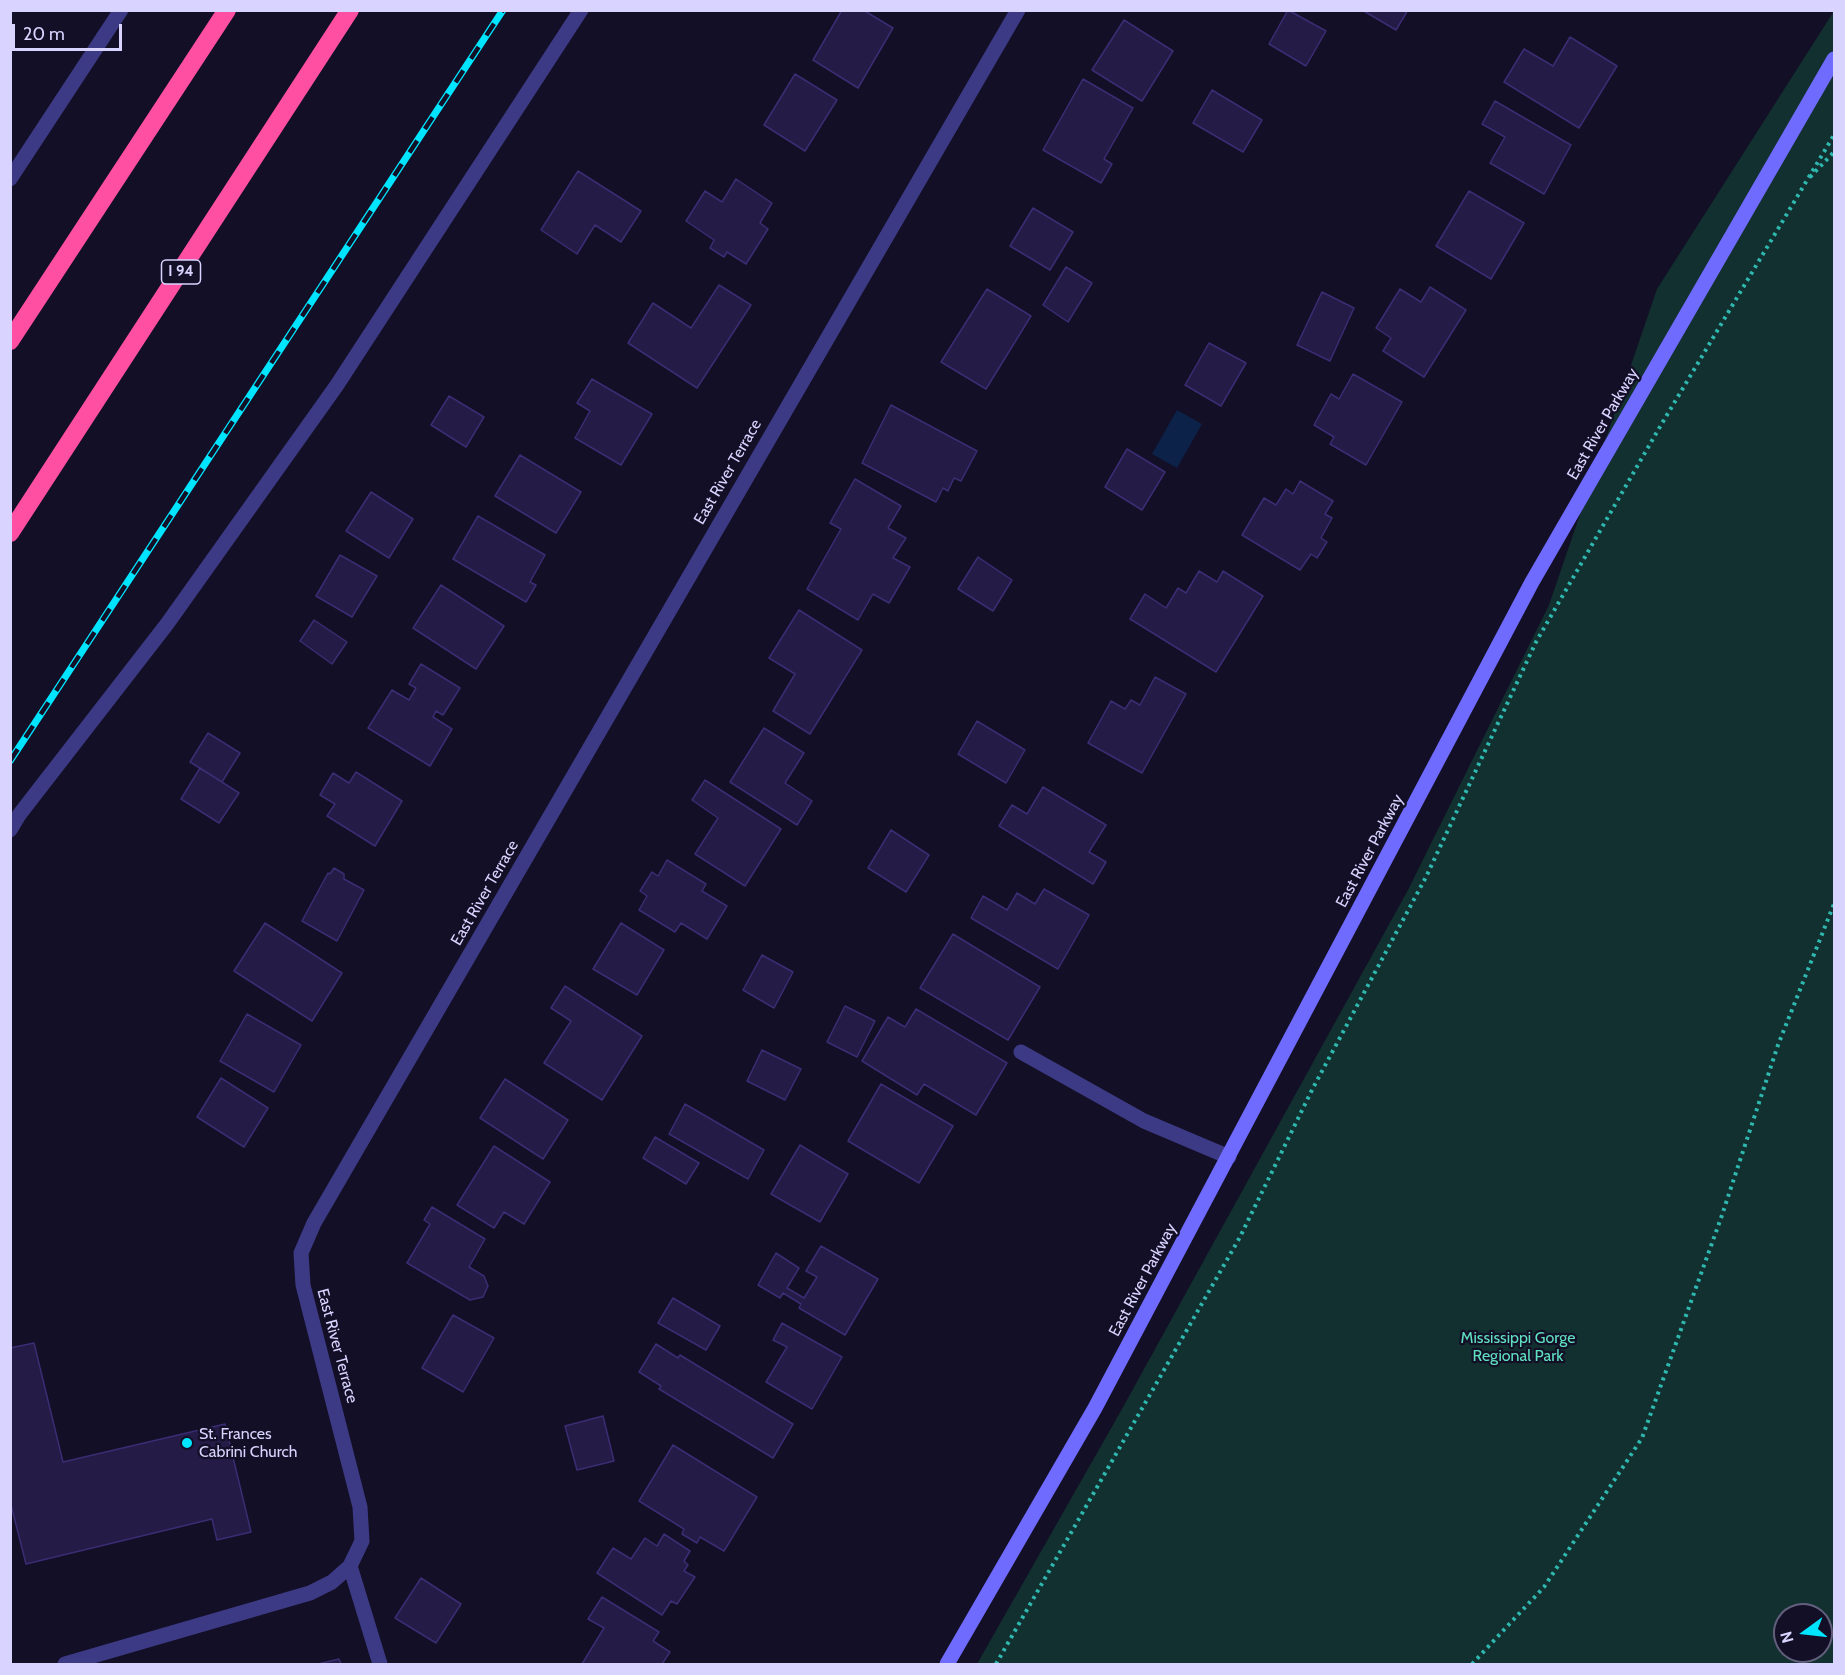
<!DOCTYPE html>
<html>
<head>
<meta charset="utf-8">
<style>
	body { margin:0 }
	#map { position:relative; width:1845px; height:1675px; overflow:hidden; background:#130f26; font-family:Cabin,sans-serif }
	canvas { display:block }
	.frame { position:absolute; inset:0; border:12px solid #d9d4ff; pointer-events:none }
	.north { position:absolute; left:1773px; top:1603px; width:60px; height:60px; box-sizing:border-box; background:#130f26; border:2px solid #625e7d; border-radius:50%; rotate:255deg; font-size:16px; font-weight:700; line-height:24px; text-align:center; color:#d9d4ff }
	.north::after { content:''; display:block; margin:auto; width:21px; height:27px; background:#00e5ff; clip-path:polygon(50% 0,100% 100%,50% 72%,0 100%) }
	.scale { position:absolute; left:12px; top:24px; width:110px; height:27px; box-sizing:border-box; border:3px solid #d9d4ff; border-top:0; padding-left:8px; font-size:18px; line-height:21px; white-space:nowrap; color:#d9d4ff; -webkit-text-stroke:4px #130f26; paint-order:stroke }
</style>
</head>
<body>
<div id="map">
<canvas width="1845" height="1675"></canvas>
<div class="frame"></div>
<div class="north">N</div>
<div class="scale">20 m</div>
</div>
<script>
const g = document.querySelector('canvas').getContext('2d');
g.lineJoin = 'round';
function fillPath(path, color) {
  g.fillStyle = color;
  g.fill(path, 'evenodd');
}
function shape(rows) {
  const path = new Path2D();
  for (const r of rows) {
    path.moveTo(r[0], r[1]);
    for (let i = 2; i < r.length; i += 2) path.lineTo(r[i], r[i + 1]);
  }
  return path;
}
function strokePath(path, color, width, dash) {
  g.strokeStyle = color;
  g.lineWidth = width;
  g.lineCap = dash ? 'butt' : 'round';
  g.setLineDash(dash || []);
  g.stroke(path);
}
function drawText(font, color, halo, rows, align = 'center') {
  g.font = font + ' Cabin,sans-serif';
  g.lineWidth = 4.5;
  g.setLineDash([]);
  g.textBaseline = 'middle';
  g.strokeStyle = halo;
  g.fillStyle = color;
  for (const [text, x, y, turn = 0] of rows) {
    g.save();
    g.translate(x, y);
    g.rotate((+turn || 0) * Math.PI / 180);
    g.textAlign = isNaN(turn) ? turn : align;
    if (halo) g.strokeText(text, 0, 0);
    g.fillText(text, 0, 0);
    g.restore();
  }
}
fillPath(shape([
	[1834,11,1834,1664,977,1664,1122,1409,1408,890,1549,605,1657,289],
	[1785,1615,1821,1615,1821,1651,1785,1651]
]), '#12302f');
fillPath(shape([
	[1177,410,1202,424,1177,468,1152,454]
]), '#0c2248');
const building = shape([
	[842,10,863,10,893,28,858,88,813,60,842,10],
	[1288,10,1326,31,1306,66,1269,44,1288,10],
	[1362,10,1408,10,1396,30,1362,10],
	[1124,20,1173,51,1142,101,1092,70,1124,20],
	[1570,37,1617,66,1579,128,1504,82,1524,49,1553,66,1570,37],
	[795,74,837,100,805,151,764,125,795,74],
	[1083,79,1133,108,1104,159,1112,164,1101,183,1043,150,1083,79],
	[1212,90,1262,120,1243,152,1193,123,1212,90],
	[1495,101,1571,145,1544,194,1490,163,1505,137,1482,124,1495,101],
	[578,171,641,211,621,242,595,225,577,254,541,230,578,171],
	[736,179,772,203,760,223,768,229,746,264,727,252,724,257,710,248,714,240,686,221,705,191,722,202,736,179],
	[1469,191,1524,223,1491,279,1436,246,1469,191],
	[1033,208,1073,232,1050,270,1010,246,1033,208],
	[1066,267,1092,283,1068,322,1043,305,1066,267],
	[719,285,751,305,697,388,628,343,653,303,691,328,719,285],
	[1430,287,1466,310,1424,377,1383,351,1391,338,1376,328,1400,289,1421,302,1430,287],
	[987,289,1031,316,986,389,941,362,987,289],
	[1322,292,1354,308,1330,361,1297,345,1322,292],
	[1209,343,1246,363,1221,406,1185,385,1209,343],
	[1353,374,1402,402,1366,465,1330,444,1334,437,1314,425,1331,394,1339,399,1353,374],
	[592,379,652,414,621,465,575,438,590,411,577,403,592,379],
	[449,396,484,417,466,447,431,425,449,396],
	[891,405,977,451,961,481,954,478,948,491,943,488,936,502,862,463,891,405],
	[1127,449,1165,472,1142,510,1105,487,1127,449],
	[520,455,581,492,556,533,495,496,520,455],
	[855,479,901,506,888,528,906,538,893,558,910,567,889,603,873,594,858,620,807,589,841,529,830,523,855,479],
	[1300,481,1333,501,1325,514,1332,518,1321,538,1327,542,1317,558,1311,554,1300,570,1242,535,1264,498,1276,505,1286,489,1293,494,1300,481],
	[371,492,413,519,389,558,346,531,371,492],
	[478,516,545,555,530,582,536,585,526,602,453,559,478,516],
	[340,555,377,576,352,617,316,596,340,555],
	[978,557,1012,580,993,611,958,589,978,557],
	[1199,571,1217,582,1223,571,1263,596,1216,672,1130,619,1145,594,1166,608,1178,588,1186,593,1199,571],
	[441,585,504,626,476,669,413,628,441,585],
	[799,610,862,650,810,734,773,711,795,674,769,658,799,610],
	[314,620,347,642,332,664,300,641,314,620],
	[421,664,460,688,443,715,436,711,433,717,452,729,430,766,368,728,392,690,409,700,416,688,409,684,421,664],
	[1155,677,1186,694,1142,773,1088,743,1111,701,1125,709,1131,700,1140,705,1155,677],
	[977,721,1025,750,1006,783,958,754,977,721],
	[764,728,804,753,785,783,812,801,797,825,730,782,764,728],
	[208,733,240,753,222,782,190,762,208,733],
	[200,768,239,793,219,823,181,799,200,768],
	[356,772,402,801,375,846,327,816,335,804,320,795,333,773,349,783,356,772],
	[705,780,781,829,745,886,695,854,718,818,692,800,705,780],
	[1043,787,1106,825,1089,852,1106,862,1093,884,999,826,1012,805,1027,814,1043,787],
	[891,830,929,855,906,892,868,868,891,830],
	[667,860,706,884,702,891,727,906,707,939,681,923,675,932,639,910,647,896,640,891,652,872,658,876,667,860],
	[334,868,344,874,344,879,364,890,337,941,302,921,328,873,330,874,334,868],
	[1044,889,1089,915,1058,969,971,918,983,896,1007,910,1017,893,1035,904,1044,889],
	[265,923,342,973,312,1021,234,971,265,923],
	[621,923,664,950,637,995,593,969,621,923],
	[953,934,1040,987,1008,1040,920,988,953,934],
	[762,955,793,972,774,1008,743,990,762,955],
	[565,986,642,1036,602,1100,544,1063,571,1021,551,1008,565,986],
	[845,1006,875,1021,857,1057,827,1042,845,1006],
	[916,1009,1007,1063,976,1115,924,1084,917,1095,862,1061,888,1017,905,1027,916,1009],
	[247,1014,301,1045,274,1092,220,1061,247,1014],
	[762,1050,801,1069,785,1100,747,1081,762,1050],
	[221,1078,268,1108,244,1147,197,1117,221,1078],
	[505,1079,568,1120,543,1159,480,1118,505,1079],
	[881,1084,953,1126,919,1183,848,1141,881,1084],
	[685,1104,764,1150,748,1179,669,1134,685,1104],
	[655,1137,699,1163,686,1184,643,1158,655,1137],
	[800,1145,848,1174,820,1222,771,1194,800,1145],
	[494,1146,550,1182,524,1224,504,1212,494,1228,457,1205,494,1146],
	[432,1207,485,1239,469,1267,484,1276,488,1286,483,1297,470,1300,407,1263,430,1224,424,1220,432,1207],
	[821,1246,878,1279,845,1335,799,1308,801,1304,783,1293,780,1298,758,1285,776,1253,799,1268,787,1288,804,1298,817,1277,806,1271,821,1246],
	[673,1298,720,1326,706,1350,658,1323,673,1298],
	[453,1315,494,1338,463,1392,422,1368,453,1315],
	[782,1323,842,1357,812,1409,766,1382,787,1347,773,1340,782,1323],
	[34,1343,63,1462,225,1424,251,1532,217,1540,212,1519,26,1564,10,1501,10,1348,34,1343],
	[656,1344,678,1358,680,1355,793,1424,773,1458,659,1389,661,1386,639,1372,656,1344],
	[603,1416,614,1461,577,1470,565,1426,603,1416],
	[673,1445,757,1497,724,1551,700,1537,697,1543,682,1534,684,1529,639,1501,673,1445],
	[664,1534,690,1551,684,1561,688,1565,684,1571,695,1577,677,1604,671,1601,662,1615,597,1573,613,1548,631,1559,645,1538,657,1546,664,1534],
	[421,1578,461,1604,436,1643,395,1618,421,1578],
	[602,1597,659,1632,653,1641,670,1652,662,1664,582,1664,604,1628,588,1619,602,1597],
	[339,1659,341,1664,318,1664,339,1659]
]);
fillPath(building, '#241b47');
strokePath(building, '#3b2d73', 1.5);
strokePath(shape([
	[1810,177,1834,152],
	[996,1664,1240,1237,1313,1088,1426,877,1536,642,1661,425,1834,135],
	[1472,1664,1544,1587,1642,1438,1721,1218,1778,1045,1834,904]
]), '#2fb8b0', 4, [3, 4.5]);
strokePath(shape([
	[10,830,19,815,167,624,337,385,581,10],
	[1021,1052,1144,1121,1229,1157],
	[350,1566,380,1664]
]), '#3d3a85', 15);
strokePath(shape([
	[10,179,121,10],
	[65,1664,310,1593,332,1582,350,1566,362,1541,360,1507,303,1285,301,1253,314,1223,1018,10]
]), '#3d3a85', 15);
strokePath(shape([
	[947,1664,1095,1408,1532,582,1834,59]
]), '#6f6bff', 15);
strokePath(shape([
	[10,341,227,10],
	[10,533,350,10]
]), '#ff4fa3', 18);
const rail = shape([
	[10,761,503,10]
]);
strokePath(rail, '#00e5ff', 7);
strokePath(rail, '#130f26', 4.5, [14]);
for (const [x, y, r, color] of [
	[187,1443,6,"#00e5ff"]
]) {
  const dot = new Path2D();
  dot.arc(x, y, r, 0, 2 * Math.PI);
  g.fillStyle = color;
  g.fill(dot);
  strokePath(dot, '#130f26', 2);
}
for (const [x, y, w] of [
	[181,272,39]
]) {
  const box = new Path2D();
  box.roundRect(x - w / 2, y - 12, w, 24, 4.5);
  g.fillStyle = '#130f26';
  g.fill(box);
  strokePath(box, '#d9d4ff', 1.5);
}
drawText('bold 15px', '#d9d4ff', null, [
	["I 94",181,272]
]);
drawText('16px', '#d9d4ff', '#130f26', [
	["East River Parkway",1603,424,-60],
	["East River Terrace",728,472,-60],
	["East River Parkway",1370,851,-62],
	["East River Terrace",485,893,-60],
	["East River Parkway",1143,1280,-62],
	["East River Terrace",337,1346,75]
]);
drawText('16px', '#5fe0c0', '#130f26', [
	["Mississippi Gorge",1518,1338],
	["Regional Park",1518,1356]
]);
drawText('16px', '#d9d4ff', '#130f26', [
	["St. Frances",199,1434],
	["Cabrini Church",199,1452]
], 'left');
</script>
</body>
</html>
